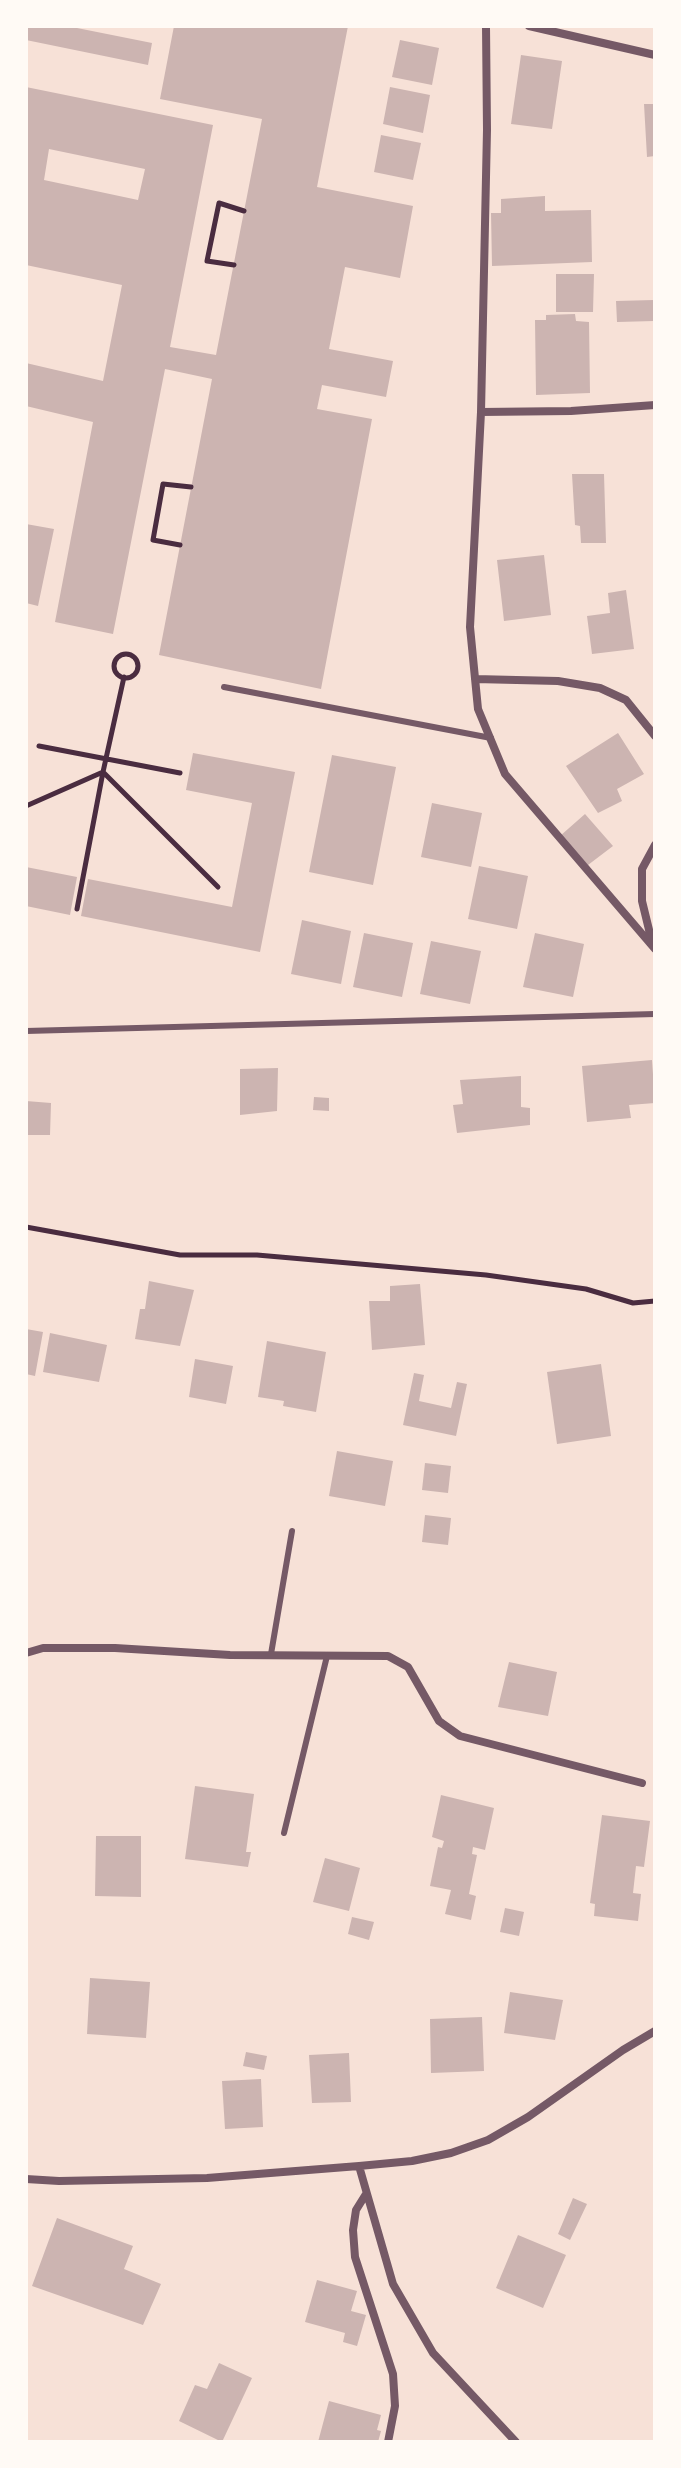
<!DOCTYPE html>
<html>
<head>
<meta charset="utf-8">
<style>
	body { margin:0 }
	#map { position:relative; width:681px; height:2468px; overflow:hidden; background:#f7e1d7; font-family:Roboto,sans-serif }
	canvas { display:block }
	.frame { position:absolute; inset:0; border:28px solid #fffaf5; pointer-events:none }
</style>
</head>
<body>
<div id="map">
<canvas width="681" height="2468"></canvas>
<div class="frame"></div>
</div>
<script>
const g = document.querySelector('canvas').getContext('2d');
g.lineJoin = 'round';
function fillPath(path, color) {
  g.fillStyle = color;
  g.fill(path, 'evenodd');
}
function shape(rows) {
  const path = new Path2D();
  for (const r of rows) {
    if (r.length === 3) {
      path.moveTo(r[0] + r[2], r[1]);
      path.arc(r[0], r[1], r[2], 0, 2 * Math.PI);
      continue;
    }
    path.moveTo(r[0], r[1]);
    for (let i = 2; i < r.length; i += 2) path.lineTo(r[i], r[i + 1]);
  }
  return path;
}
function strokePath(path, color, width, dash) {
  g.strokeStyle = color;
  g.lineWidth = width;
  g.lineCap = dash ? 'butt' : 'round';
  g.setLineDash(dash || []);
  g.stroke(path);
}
fillPath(shape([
	[26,26,67,26,152,43,148,65,26,40],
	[174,26,348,26,317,187,413,206,400,278,345,267,329,349,393,361,386,397,322,385,317,409,372,419,321,689,159,655,212,379,165,369,113,634,55,622,93,422,26,406,26,363,103,381,122,285,26,265,26,87,213,125,170,347,216,355,262,119,160,99],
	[49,149,145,169,138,200,44,180],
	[400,40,439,48,432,85,392,77],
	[521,55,562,61,552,129,511,124],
	[390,87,430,95,423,133,383,124],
	[644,104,655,104,655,156,647,157],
	[381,135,421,143,413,180,374,172],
	[545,196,545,211,591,210,592,262,492,266,491,213,501,213,501,199],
	[556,274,594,274,593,312,556,312],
	[654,300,654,321,617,322,616,301],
	[575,314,576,321,589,322,590,393,536,395,535,320,546,320,546,315],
	[572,474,604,474,606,543,581,543,580,526,575,525],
	[26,524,54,529,38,606,26,603],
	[544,555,551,615,504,621,497,560],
	[626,590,634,649,592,654,587,616,610,613,608,593],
	[618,733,644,774,617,789,622,801,598,813,566,766],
	[193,753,295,772,260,952,81,916,88,879,232,907,252,803,186,790],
	[332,755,396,767,373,885,309,872],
	[432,803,482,813,471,867,421,857],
	[585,814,613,846,588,865,560,836],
	[479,866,528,876,517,929,468,919],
	[26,867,77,877,70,915,26,906],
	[302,920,351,931,341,984,291,974],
	[364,933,413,943,402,997,353,987],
	[535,933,584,944,573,997,523,987],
	[431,941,481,951,470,1004,420,994],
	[652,1060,655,1103,629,1105,631,1118,587,1122,582,1066],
	[278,1068,277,1111,240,1115,240,1069],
	[521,1076,521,1107,530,1108,530,1125,457,1133,453,1105,463,1104,460,1080],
	[314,1097,329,1098,329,1111,313,1110],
	[26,1101,51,1103,50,1135,26,1135],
	[149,1281,194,1290,180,1346,135,1339,140,1309,145,1309],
	[420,1284,425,1345,372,1350,369,1301,390,1301,390,1286],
	[26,1329,43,1332,35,1376,26,1374],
	[50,1333,107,1345,99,1382,43,1372],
	[267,1341,326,1352,316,1412,283,1406,284,1401,258,1397],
	[195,1359,233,1366,226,1404,189,1397],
	[601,1364,611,1436,557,1444,547,1372],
	[414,1373,424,1375,419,1401,451,1408,457,1382,467,1384,456,1436,403,1425],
	[337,1451,393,1461,385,1506,329,1496],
	[425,1463,451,1466,448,1493,422,1490],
	[425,1515,451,1518,448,1545,422,1542],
	[509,1662,557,1672,548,1716,498,1707],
	[195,1786,254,1794,246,1852,251,1852,248,1867,185,1859],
	[441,1795,494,1808,485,1850,473,1847,472,1854,477,1855,469,1894,476,1896,471,1920,445,1914,451,1890,430,1886,438,1847,442,1848,444,1841,432,1837],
	[602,1815,650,1821,644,1867,636,1866,633,1893,641,1894,638,1921,594,1916,595,1904,590,1903],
	[96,1836,141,1836,141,1897,95,1896],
	[325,1858,360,1868,349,1911,313,1902],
	[505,1908,524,1912,519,1936,500,1932],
	[352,1917,374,1922,369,1940,348,1934],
	[90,1978,150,1982,146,2038,87,2034],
	[510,1992,563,2000,555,2040,504,2033],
	[482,2017,484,2071,431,2073,430,2019],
	[246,2052,267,2056,264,2070,243,2066],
	[349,2053,351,2102,312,2103,309,2055],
	[261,2079,263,2127,225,2129,222,2081],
	[573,2198,587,2204,570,2240,558,2234],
	[57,2218,133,2246,124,2269,161,2284,143,2325,32,2286],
	[518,2235,566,2255,543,2308,496,2288],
	[317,2280,357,2291,351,2311,366,2315,357,2346,343,2342,345,2333,305,2322],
	[219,2363,252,2378,222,2442,179,2421,195,2385,207,2389],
	[329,2401,381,2415,377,2430,381,2431,378,2442,318,2442]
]), '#ccb4b1');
strokePath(shape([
	[234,265,207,261,219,203,244,211],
	[180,545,153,540,163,484,191,487],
	[126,666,12],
	[39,746,180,773],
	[26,806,103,772,218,887],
	[77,909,103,772,124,677],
	[26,1227,180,1255,257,1255,486,1275,586,1289,633,1303,655,1301]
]), '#4a2c40', 5);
strokePath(shape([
	[224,687,491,738],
	[26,1031,655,1014],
	[271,1654,292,1531],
	[284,1833,327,1656]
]), '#755966', 6);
strokePath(shape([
	[486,26,487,130,481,412,470,627,478,709,505,774,655,949],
	[529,26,655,55],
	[481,412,571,411,655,405],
	[475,679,558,681,600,688,626,700,655,736],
	[652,942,642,901,642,869,655,845],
	[26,1653,43,1648,115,1648,230,1655,388,1656,408,1667,439,1721,460,1736,642,1783],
	[359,2166,393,2284,433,2353,516,2442],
	[26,2179,59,2181,207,2178,359,2166,412,2161,451,2153,488,2140,528,2117,623,2050,655,2031],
	[366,2194,356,2210,353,2230,355,2257,393,2374,395,2406,388,2442]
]), '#755966', 8);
</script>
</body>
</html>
